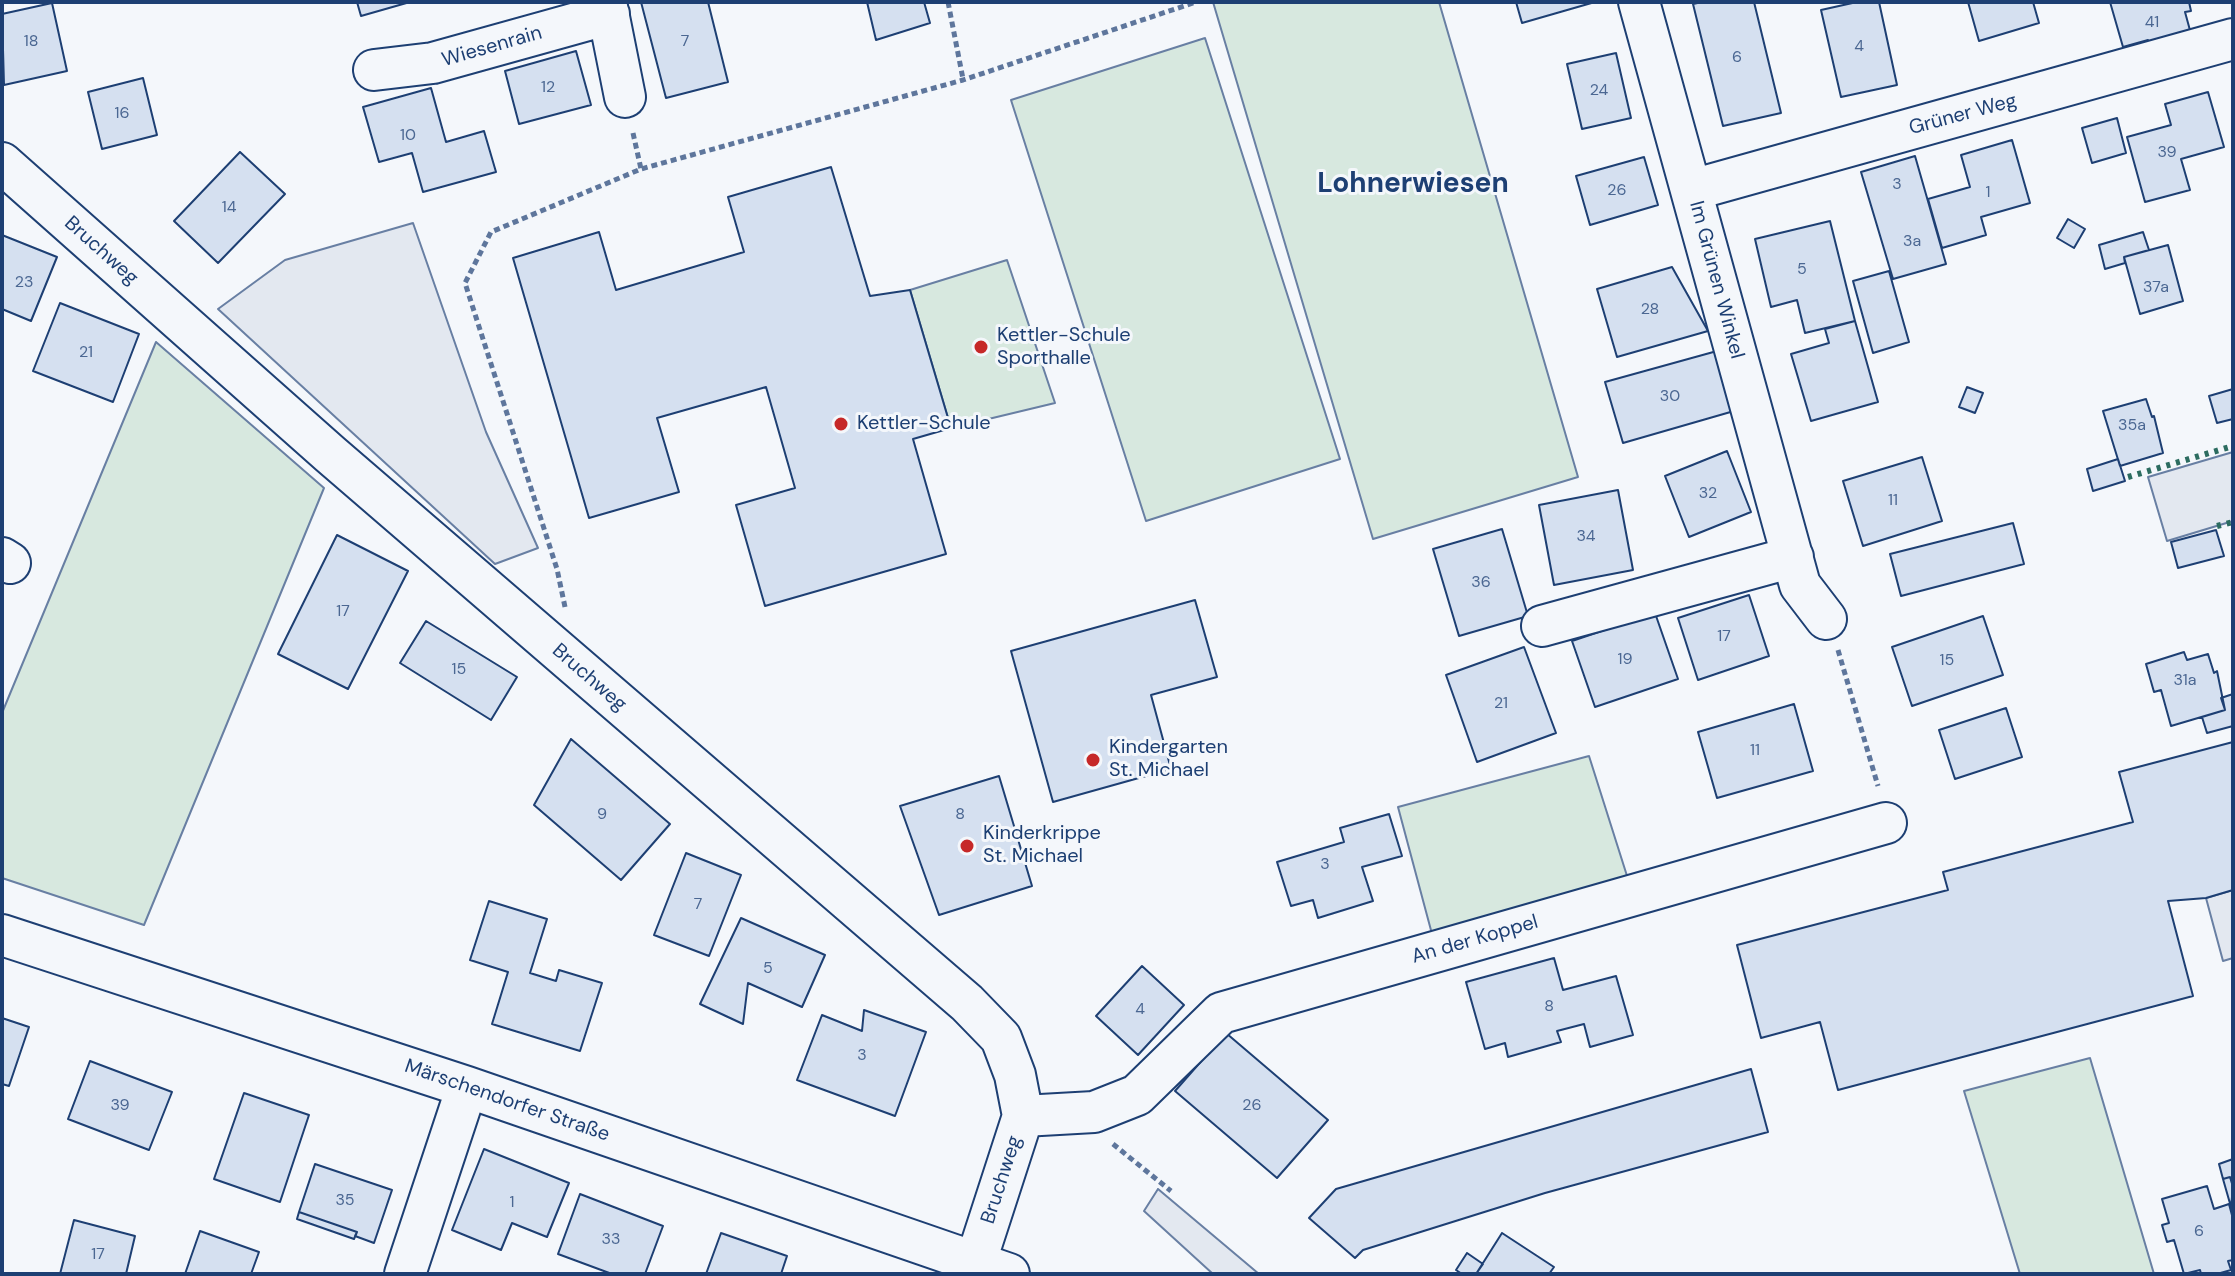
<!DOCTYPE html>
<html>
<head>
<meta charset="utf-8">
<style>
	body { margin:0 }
	#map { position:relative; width:2235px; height:1276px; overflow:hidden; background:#f4f7fb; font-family:"DM Sans",sans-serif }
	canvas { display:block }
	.frame { position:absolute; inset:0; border:4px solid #1d3f73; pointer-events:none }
</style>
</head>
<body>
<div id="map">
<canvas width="2235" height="1276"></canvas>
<div class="frame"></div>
</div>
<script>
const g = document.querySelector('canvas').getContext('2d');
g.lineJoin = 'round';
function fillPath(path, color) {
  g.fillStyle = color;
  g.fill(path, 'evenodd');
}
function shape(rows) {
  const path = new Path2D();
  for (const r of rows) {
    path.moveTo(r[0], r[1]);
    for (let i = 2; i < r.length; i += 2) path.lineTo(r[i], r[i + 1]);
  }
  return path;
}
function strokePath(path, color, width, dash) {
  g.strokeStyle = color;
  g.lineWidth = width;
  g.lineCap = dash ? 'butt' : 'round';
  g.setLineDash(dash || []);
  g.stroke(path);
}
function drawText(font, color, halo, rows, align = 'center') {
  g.font = font + ' "DM Sans",sans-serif';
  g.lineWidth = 6;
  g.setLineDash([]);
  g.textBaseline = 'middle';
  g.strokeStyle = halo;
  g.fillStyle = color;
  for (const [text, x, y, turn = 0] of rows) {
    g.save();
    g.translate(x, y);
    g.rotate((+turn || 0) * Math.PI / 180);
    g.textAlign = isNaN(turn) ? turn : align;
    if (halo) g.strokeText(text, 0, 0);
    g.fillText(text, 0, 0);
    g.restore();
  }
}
const green = shape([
	[1213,2,1439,2,1578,477,1373,539,1213,2],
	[1205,38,1340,459,1146,521,1011,100,1205,38],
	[1007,260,1055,403,951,428,910,290,1007,260],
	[156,342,324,488,144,925,2,878,2,713,156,342],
	[1589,756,1628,879,1432,934,1398,807,1589,756],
	[2090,1058,2154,1274,2020,1274,1964,1091,2090,1058]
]);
fillPath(green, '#d7e8df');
strokePath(green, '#687fa3', 2);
const parking = shape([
	[413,223,486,432,538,548,495,564,218,309,285,260,413,223],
	[2233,452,2233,521,2167,541,2148,477,2233,452],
	[2233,890,2233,958,2223,961,2206,898,2233,890],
	[1158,1189,1259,1274,1213,1274,1144,1211,1158,1189]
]);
fillPath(parking, '#e3e8f0');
strokePath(parking, '#687fa3', 2);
const building = shape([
	[357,2,410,2,361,16,357,2],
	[641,2,708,2,728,82,666,98,641,2],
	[867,2,924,2,930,23,876,40,867,2],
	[1516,2,1595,2,1522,23,1516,2],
	[1702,2,1754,2,1781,113,1723,126,1693,4,1702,2],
	[1857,2,1879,2,1897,85,1841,97,1821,10,1857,2],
	[1968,2,2033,2,2039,23,1979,41,1968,2],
	[2110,2,2189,2,2191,11,2185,12,2191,34,2150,45,2148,40,2123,47,2110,2],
	[52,3,67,71,4,85,2,14,52,3],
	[576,51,591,105,519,124,505,71,576,51],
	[1616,53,1631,118,1582,129,1567,64,1616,53],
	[143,78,157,135,102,149,88,92,143,78],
	[431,88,446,142,484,131,496,172,423,192,412,153,379,162,363,107,431,88],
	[2208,92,2224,147,2181,159,2190,190,2145,202,2127,137,2171,125,2165,104,2208,92],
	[2117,118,2126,153,2092,163,2082,128,2117,118],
	[2012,140,2030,203,1981,217,1986,235,1942,248,1928,199,1970,187,1961,155,2012,140],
	[240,152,285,194,218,263,174,221,240,152],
	[1915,156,1946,264,1893,279,1861,172,1915,156],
	[1644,157,1658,205,1590,225,1576,176,1644,157],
	[831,167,870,296,910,290,951,428,913,439,946,554,765,606,736,505,795,488,766,387,657,418,679,492,589,518,513,258,599,232,616,290,744,252,728,197,831,167],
	[2068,219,2085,229,2074,248,2057,238,2068,219],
	[1830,221,1855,321,1805,333,1797,300,1771,307,1755,239,1830,221],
	[2143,232,2149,250,2124,257,2125,263,2105,269,2099,245,2143,232],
	[2,235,57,257,31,321,2,309,2,235],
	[2168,245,2183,301,2140,314,2124,257,2168,245],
	[1672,267,1708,331,1617,357,1597,289,1672,267],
	[1889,271,1909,342,1873,353,1853,281,1889,271],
	[60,303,139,334,113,402,33,371,60,303],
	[1855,321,1878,402,1811,421,1791,354,1829,343,1825,329,1855,321],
	[1717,351,1734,411,1623,443,1605,382,1717,351],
	[1967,387,1983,393,1975,413,1959,407,1967,387],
	[2233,389,2233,419,2217,423,2209,396,2233,389],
	[2146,399,2152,417,2154,416,2163,453,2120,466,2103,411,2146,399],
	[1727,451,1751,512,1689,537,1665,476,1727,451],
	[1922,457,1942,521,1863,546,1843,481,1922,457],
	[2118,459,2125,481,2093,491,2087,469,2118,459],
	[1618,490,1633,570,1554,585,1539,505,1618,490],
	[2013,523,2024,564,1901,596,1890,554,2013,523],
	[1502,529,1528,616,1459,636,1433,549,1502,529],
	[2216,530,2224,556,2178,568,2171,542,2216,530],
	[337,535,408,571,348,689,278,654,337,535],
	[1749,595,1769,656,1698,680,1678,618,1749,595],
	[1195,600,1217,677,1151,695,1171,769,1053,802,1011,651,1195,600],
	[1655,613,1678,679,1595,707,1572,641,1655,613],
	[1983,616,2003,675,1912,706,1892,647,1983,616],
	[426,621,517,677,491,720,400,663,426,621],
	[1524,647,1556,733,1477,762,1446,675,1524,647],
	[2184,652,2187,660,2208,654,2214,673,2217,671,2225,710,2171,726,2161,690,2154,692,2146,664,2184,652],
	[2233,694,2233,726,2207,733,2202,717,2225,710,2221,698,2233,694],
	[1794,704,1813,771,1717,798,1698,732,1794,704],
	[2006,708,2022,757,1955,779,1939,730,2006,708],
	[571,739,670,824,621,880,534,805,571,739],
	[2233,742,2233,890,2206,898,2168,901,2193,996,1838,1090,1820,1022,1761,1038,1737,945,1948,890,1943,872,2133,822,2119,772,2233,742],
	[999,776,1032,886,939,915,900,806,999,776],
	[1389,814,1402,856,1362,867,1373,901,1318,918,1313,900,1291,906,1277,862,1344,842,1340,828,1389,814],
	[686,853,741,875,709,956,654,935,686,853],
	[489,901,547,919,530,973,556,981,559,970,602,983,580,1051,492,1024,508,972,470,960,489,901],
	[741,918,825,955,802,1007,748,983,743,1024,700,1004,741,918],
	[1554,958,1563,990,1616,976,1633,1035,1590,1047,1584,1024,1557,1031,1561,1042,1508,1057,1505,1043,1485,1049,1466,982,1554,958],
	[1142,966,1184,1005,1138,1055,1096,1016,1142,966],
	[864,1010,926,1032,895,1116,797,1080,822,1015,862,1031,864,1010],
	[2,1018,29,1027,9,1086,2,1084,2,1018],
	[1226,1033,1328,1120,1277,1178,1175,1091,1226,1033],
	[90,1061,172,1092,149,1150,68,1119,90,1061],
	[1751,1069,1768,1132,1545,1193,1363,1250,1355,1258,1309,1218,1336,1189,1751,1069],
	[244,1093,309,1115,280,1202,214,1179,244,1093],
	[484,1149,569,1183,547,1237,512,1223,501,1250,452,1230,484,1149],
	[2233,1159,2233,1187,2230,1177,2223,1179,2219,1164,2233,1159],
	[315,1164,392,1190,374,1243,355,1236,357,1232,299,1212,315,1164],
	[2230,1177,2233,1187,2231,1207,2223,1179,2230,1177],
	[2207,1186,2214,1209,2229,1204,2233,1219,2233,1260,2228,1261,2231,1270,2217,1274,2201,1274,2200,1270,2184,1274,2174,1240,2167,1242,2162,1225,2169,1223,2162,1199,2207,1186],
	[580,1194,663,1226,645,1274,612,1274,558,1254,580,1194],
	[299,1212,357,1232,354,1239,297,1219,299,1212],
	[74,1220,135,1236,126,1274,60,1274,74,1220],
	[200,1231,259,1252,251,1274,185,1274,200,1231],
	[721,1233,787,1256,781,1274,706,1274,721,1233],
	[1502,1233,1554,1267,1549,1274,1476,1274,1502,1233],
	[1467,1253,1483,1264,1476,1274,1462,1274,1456,1270,1467,1253]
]);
fillPath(building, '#d5e0f0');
strokePath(building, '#1d3f73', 2);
const minor = shape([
	[606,2,625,97],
	[1639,2,1800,585,1826,619],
	[374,70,433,63,609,14],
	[2,163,330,454,967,1003,1001,1038,1015,1075,1023,1116,976,1261],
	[1692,190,2233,39],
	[2,558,10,563],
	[1542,626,1793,557],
	[2,935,467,1087,1009,1274],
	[1023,1116,1094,1112,1137,1095,1221,1013,1886,823],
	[405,1274,467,1087]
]);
strokePath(minor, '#1d3f73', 44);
strokePath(shape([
	[948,2,963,79],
	[633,133,641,169],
	[565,607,557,569,465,283,491,232,641,169,963,80,1196,2],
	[1838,650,1878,786],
	[1113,1144,1171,1191]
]), '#5e769c', 5, [6, 4]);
strokePath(minor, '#f4f7fb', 40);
strokePath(shape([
	[2128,477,2233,446],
	[2217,526,2233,522]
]), '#2c6c60', 6, [4, 6]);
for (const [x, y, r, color] of [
	[981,347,8,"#c62828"],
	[841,424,8,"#c62828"],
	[1093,760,8,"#c62828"],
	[967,846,8,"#c62828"]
]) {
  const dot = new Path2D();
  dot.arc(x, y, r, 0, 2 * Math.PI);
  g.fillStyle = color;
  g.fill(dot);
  strokePath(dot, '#f4f7fb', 3);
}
drawText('16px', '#4b6792', null, [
	["41",2152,23],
	["18",31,42],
	["7",685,42],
	["4",1859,47],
	["6",1737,58],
	["12",548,88],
	["24",1599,91],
	["16",122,114],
	["10",408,136],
	["39",2167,153],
	["3",1897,185],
	["26",1617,191],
	["1",1988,193],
	["14",229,208],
	["3a",1912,242],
	["5",1802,270],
	["23",24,283],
	["37a",2156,288],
	["28",1650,310],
	["21",86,353],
	["30",1670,397],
	["35a",2132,426],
	["32",1708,494],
	["11",1893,501],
	["34",1586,537],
	["36",1481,583],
	["17",343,612],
	["17",1724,637],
	["19",1625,660],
	["15",1947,661],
	["15",459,670],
	["31a",2185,681],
	["21",1501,704],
	["11",1755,751],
	["9",602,815],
	["8",960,815],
	["3",1325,865],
	["7",698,905],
	["5",768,969],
	["8",1549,1007],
	["4",1140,1010],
	["3",862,1056],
	["39",120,1106],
	["26",1252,1106],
	["35",345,1201],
	["1",512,1203],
	["6",2199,1232],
	["33",611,1240],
	["17",98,1255]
]);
drawText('20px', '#1d3f73', '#f4f7fb', [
	["Wiesenrain",492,47,-16],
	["Grüner Weg",1963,115,-15],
	["Bruchweg",101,251,42],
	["Im Grünen Winkel",1716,280,75],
	["Bruchweg",589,678,41],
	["An der Koppel",1475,940,-16],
	["Märschendorfer Straße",507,1101,19],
	["Bruchweg",1002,1180,-72]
]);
drawText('20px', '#1d3f73', '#f4f7fb', [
	["Kettler-Schule",997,336],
	["Sporthalle",997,359],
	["Kettler-Schule",857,424],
	["Kindergarten",1109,748],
	["St. Michael",1109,771],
	["Kinderkrippe",983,834],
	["St. Michael",983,857]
], 'left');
drawText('bold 28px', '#1d3f73', '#f4f7fb', [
	["Lohnerwiesen",1413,185]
]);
</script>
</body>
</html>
